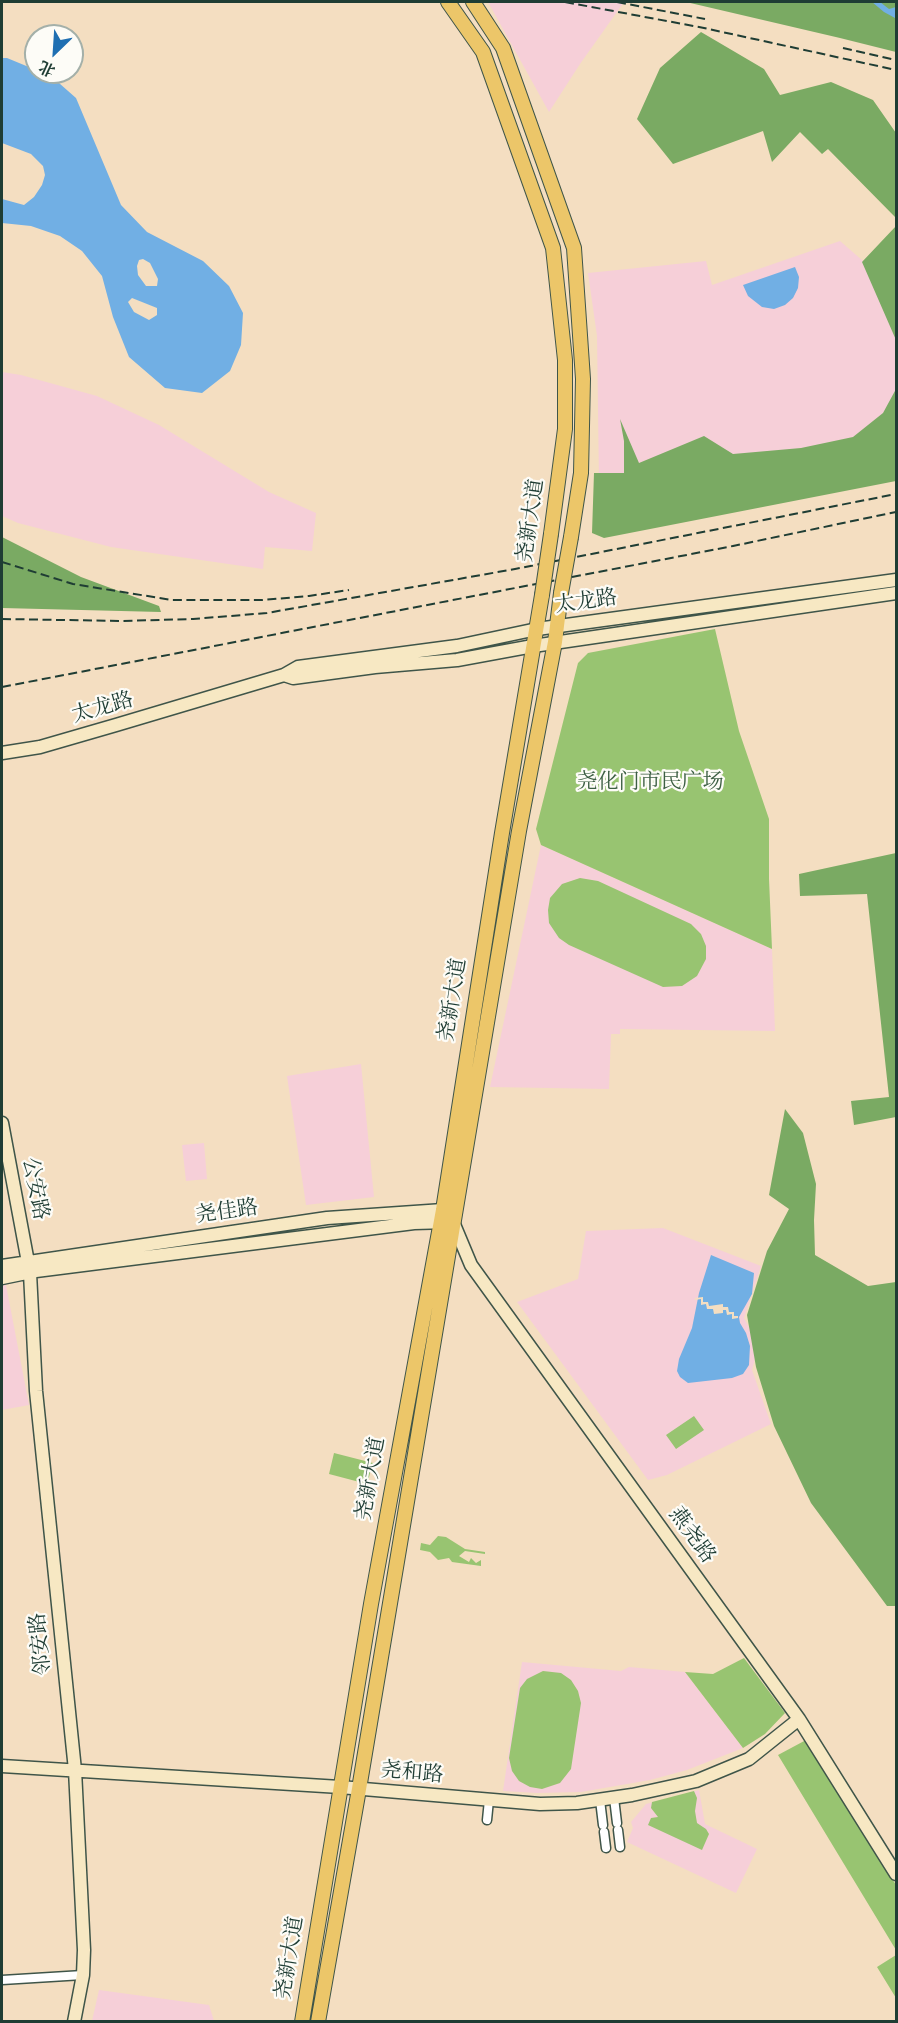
<!DOCTYPE html>
<html>
<head>
<meta charset="utf-8">
<style>
	body { margin:0 }
	#map { position:relative; width:898px; height:2023px; overflow:hidden; background:#f4dec1; font-family:"IM FELL Double Pica","Noto Serif SC",serif }
	canvas { display:block }
	.frame { position:absolute; inset:0; border:3px solid #1f3d34; pointer-events:none }
	.north { position:absolute; left:24px; top:24px; width:60px; height:60px; box-sizing:border-box; background:#fdfcf7; border:2px solid #a4b0a9; border-radius:50%; rotate:205deg; font-size:16px; font-weight:700; line-height:24px; text-align:center; color:#1f3d34 }
	.north::after { content:''; display:block; margin:auto; width:21px; height:27px; background:#1f6fb2; clip-path:polygon(50% 0,100% 100%,50% 72%,0 100%) }
</style>
</head>
<body>
<div id="map">
<canvas width="898" height="2023"></canvas>
<div class="frame"></div>
<div class="north">北</div>
</div>
<script>
const g = document.querySelector('canvas').getContext('2d');
g.lineJoin = 'round';
function fillPath(path, color) {
  g.fillStyle = color;
  g.fill(path, 'evenodd');
}
function shape(rows) {
  const path = new Path2D();
  for (const r of rows) {
    path.moveTo(r[0], r[1]);
    for (let i = 2; i < r.length; i += 2) path.lineTo(r[i], r[i + 1]);
  }
  return path;
}
function strokePath(path, color, width, dash) {
  g.strokeStyle = color;
  g.lineWidth = width;
  g.lineCap = dash ? 'butt' : 'round';
  g.setLineDash(dash || []);
  g.stroke(path);
}
function drawText(font, color, halo, rows, align = 'center') {
  g.font = font + ' "IM FELL Double Pica","Noto Serif SC",serif';
  g.lineWidth = 4.5;
  g.setLineDash([]);
  g.textBaseline = 'middle';
  g.strokeStyle = halo;
  g.fillStyle = color;
  for (const [text, x, y, turn = 0] of rows) {
    g.save();
    g.translate(x, y);
    g.rotate((+turn || 0) * Math.PI / 180);
    g.textAlign = isNaN(turn) ? turn : align;
    if (halo) g.strokeText(text, 0, 0);
    g.fillText(text, 0, 0);
    g.restore();
  }
}
fillPath(shape([
	[488,2,624,2,580,64,549,112],
	[840,241,870,267,896,330,896,441,599,482,597,336,588,273,706,261,712,285],
	[2,372,21,375,97,396,159,425,269,492,316,513,312,551,265,547,263,569,111,547,18,523,2,516],
	[541,845,772,949,775,1031,620,1029,620,1034,611,1034,609,1089,490,1087],
	[361,1064,374,1197,306,1205,287,1076],
	[204,1143,207,1179,186,1181,182,1145],
	[663,1228,761,1266,744,1318,752,1333,756,1355,752,1370,771,1424,667,1475,648,1480,517,1302,578,1279,586,1231],
	[6,1285,29,1405,2,1410,2,1286],
	[522,1662,621,1671,629,1667,685,1672,743,1748,687,1770,650,1780,581,1792,537,1793,503,1791],
	[699,1790,705,1824,757,1849,736,1893,627,1842,633,1828,631,1822,646,1804],
	[99,1990,209,2005,214,2021,92,2021]
]), '#f6cfd8');
fillPath(shape([
	[715,629,739,731,769,819,769,879,772,949,541,845,536,829,578,663,588,653],
	[580,878,598,881,691,924,701,934,706,946,706,959,697,976,682,986,663,987,569,945,559,938,549,923,548,910,550,898,562,884],
	[694,1416,704,1430,676,1449,666,1435],
	[334,1453,373,1463,367,1484,329,1474],
	[438,1536,446,1537,465,1549,485,1552,485,1554,465,1551,459,1556,469,1562,471,1558,476,1563,481,1560,481,1566,452,1562,449,1558,438,1560,430,1552,420,1550,421,1543,430,1545],
	[744,1658,785,1713,765,1734,743,1748,685,1672,713,1674],
	[543,1671,561,1673,571,1680,578,1691,581,1703,571,1769,560,1783,542,1789,530,1787,519,1781,512,1771,509,1758,520,1688,527,1679],
	[806,1740,896,1885,896,1950,778,1755],
	[694,1791,697,1798,695,1811,697,1823,706,1829,709,1834,702,1850,648,1825,651,1818,658,1817,651,1808,652,1802],
	[896,1955,896,1998,877,1967]
]), '#98c471');
fillPath(shape([
	[686,2,896,2,896,52,840,38],
	[701,32,764,69,780,95,831,82,873,100,896,133,896,218,828,149,822,154,800,132,772,162,763,131,673,164,637,119,660,68],
	[896,226,896,340,862,262],
	[896,389,896,481,604,538,592,533,594,473,624,473,624,441,620,419,639,463,704,436,733,454,801,448,853,437,883,413],
	[2,537,81,577,159,606,161,612,2,608],
	[896,853,896,1117,854,1125,851,1101,889,1097,867,894,800,896,799,874],
	[785,1109,803,1133,816,1184,814,1220,815,1255,868,1286,896,1282,896,1606,887,1606,811,1503,774,1426,756,1367,747,1315,767,1251,789,1209,769,1195]
]), '#7aaa63');
fillPath(shape([
	[872,2,880,2,889,9,896,7,896,22,895,18,884,12],
	[2,58,7,58,36,70,36,72,51,76,76,98,121,205,147,232,203,261,229,286,243,313,241,345,230,371,202,393,165,388,129,357,113,317,102,276,82,251,60,236,31,226,2,223,2,199,24,205,34,197,42,185,45,175,43,166,31,154,2,143],
	[143,259,150,263,158,279,157,286,146,286,138,275,137,266,139,260],
	[132,298,157,308,157,315,149,320,134,312,128,302],
	[795,267,799,277,798,288,793,298,785,305,774,309,762,307,748,296,743,285],
	[711,1255,754,1273,752,1294,739,1317,740,1323,746,1333,750,1346,749,1365,743,1374,732,1378,688,1383,680,1377,677,1371,679,1359,692,1328,699,1293]
]), '#71afe4');
fillPath(shape([
	[703,1297,703,1302,708,1302,709,1306,723,1304,723,1307,728,1307,729,1312,734,1312,734,1316,738,1316,738,1318,732,1319,732,1314,727,1315,726,1310,723,1310,723,1313,714,1314,713,1309,707,1309,706,1304,701,1305,701,1299,695,1300,695,1298]
]), '#f4dec1');
const street = shape([
	[614,1798,617,1823],
	[600,1800,603,1825],
	[487,1820,489,1800],
	[618,1830,620,1847],
	[604,1832,606,1848],
	[2,1980,83,1975]
]);
const secondary = shape([
	[284,675,293,678,375,667,457,660,533,646,896,593],
	[2,753,40,747,116,725,284,675,298,667,457,646,537,629,896,580],
	[2,1123,30,1273,36,1391,75,1770,84,1950,83,1975,74,2022],
	[2,1266,327,1218,443,1210,453,1222,471,1265,799,1719,896,1874],
	[2,1278,36,1271,414,1223,449,1222],
	[2,1766,340,1787,540,1804,577,1803,632,1795,696,1781,749,1759,799,1719]
]);
const primary = shape([
	[448,2,483,52,553,248,565,360,565,429,551,534],
	[473,2,503,48,574,248,583,379,581,473,571,537],
	[302,2022,371,1604,443,1210,502,833,542,595],
	[318,2022,359,1789,519,831,555,642,561,593]
]);
strokePath(street, '#3f5549', 11);
strokePath(secondary, '#3f5549', 15);
strokePath(primary, '#3f5549', 16);
strokePath(street, '#fff', 8);
strokePath(secondary, '#f7e8c3', 12);
strokePath(primary, '#ecc669', 14);
strokePath(shape([
	[565,2,704,28,896,70],
	[617,2,705,19],
	[843,48,896,60],
	[2,562,73,584,172,600,262,600,309,596,349,590],
	[2,619,123,621,193,619,267,613,515,569,896,494],
	[2,687,733,546,896,512]
]), '#1f3d34', 2, [9, 4.5]);
const primaryBridge = shape([
	[561,593,571,537],
	[542,595,551,534]
]);
strokePath(primaryBridge, '#3f5549', 16, []);
strokePath(primaryBridge, '#ecc669', 14);
drawText('21px', '#1f3d34', '#fdfcf7', [
	["尧新大道",532,521,-82],
	["太龙路",586,603,-8],
	["太龙路",103,709,-16],
	["尧新大道",454,1000,-81],
	["公安路",34,1189,79],
	["尧佳路",227,1213,-8],
	["尧新大道",372,1479,-80],
	["燕尧路",691,1536,54],
	["邻安路",42,1644,-96],
	["尧和路",412,1774,5],
	["尧新大道",291,1958,-81]
]);
drawText('21px', '#3d5f43', '#fdfcf7', [
	["尧化门市民广场",650,783]
]);
</script>
</body>
</html>
